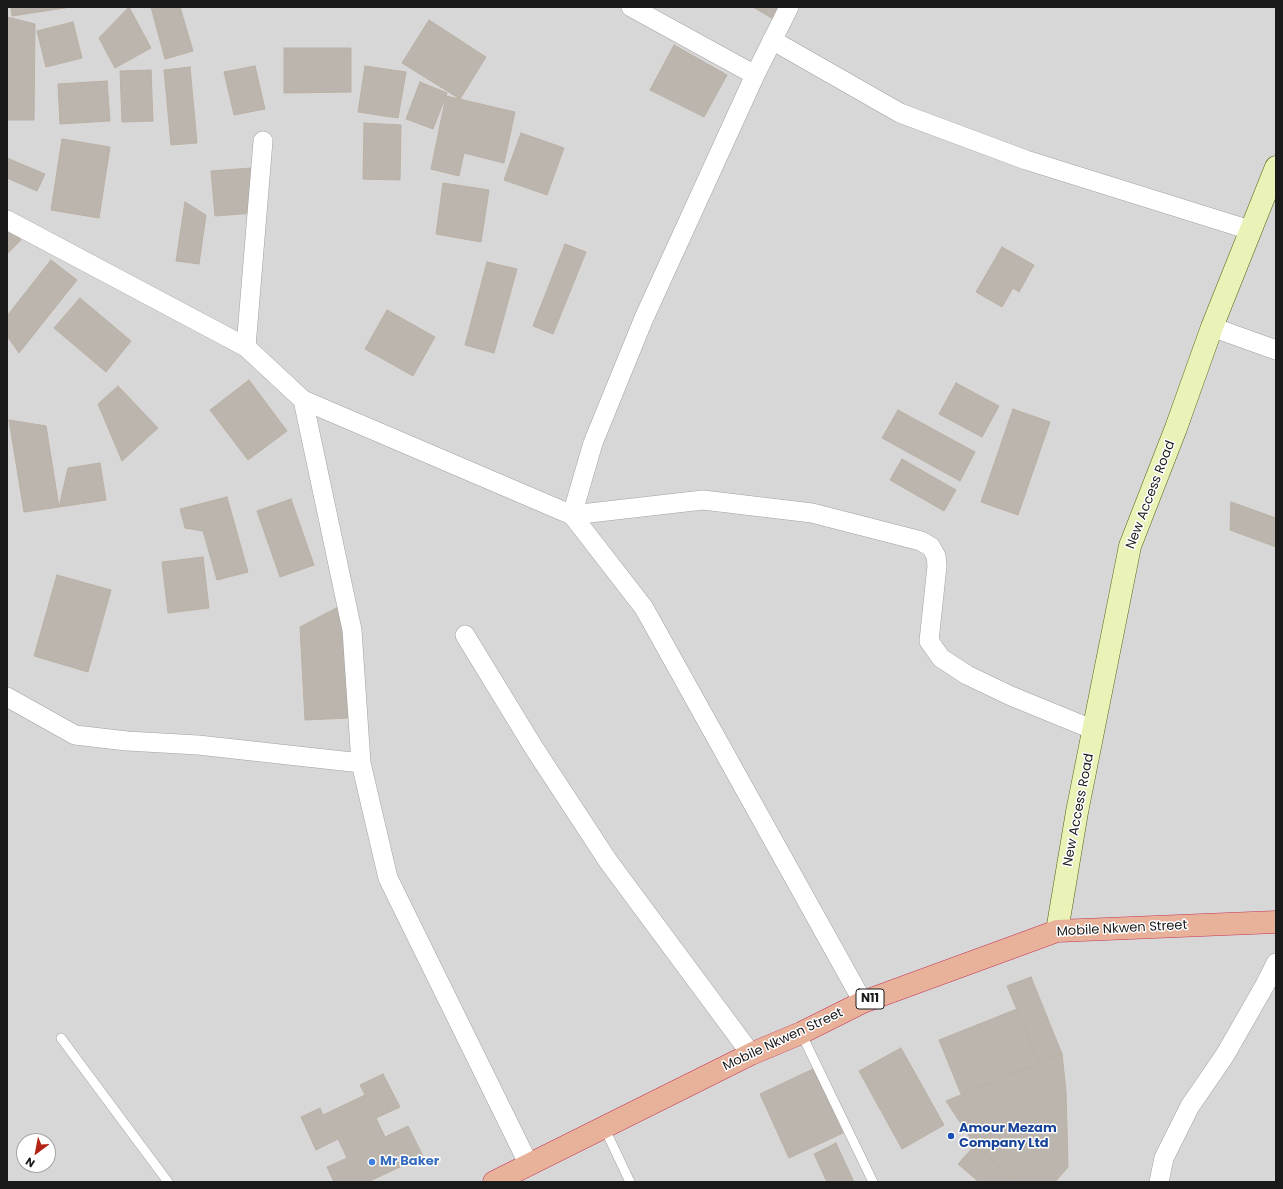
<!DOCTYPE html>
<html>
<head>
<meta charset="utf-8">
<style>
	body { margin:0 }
	#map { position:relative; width:1283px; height:1189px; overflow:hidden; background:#ebe9e1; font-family:Poppins,sans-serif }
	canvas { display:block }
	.frame { position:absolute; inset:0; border:8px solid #1a1a1a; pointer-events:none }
	.north { position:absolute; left:16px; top:1133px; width:40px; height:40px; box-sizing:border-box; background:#fff; border:1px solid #a3a3a3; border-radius:50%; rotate:212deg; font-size:11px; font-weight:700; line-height:16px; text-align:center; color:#1a1a1a }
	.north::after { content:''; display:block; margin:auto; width:14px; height:18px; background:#b32212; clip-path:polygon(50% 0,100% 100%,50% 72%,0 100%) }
</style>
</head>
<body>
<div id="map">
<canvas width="1283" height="1189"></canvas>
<div class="frame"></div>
<div class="north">N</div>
</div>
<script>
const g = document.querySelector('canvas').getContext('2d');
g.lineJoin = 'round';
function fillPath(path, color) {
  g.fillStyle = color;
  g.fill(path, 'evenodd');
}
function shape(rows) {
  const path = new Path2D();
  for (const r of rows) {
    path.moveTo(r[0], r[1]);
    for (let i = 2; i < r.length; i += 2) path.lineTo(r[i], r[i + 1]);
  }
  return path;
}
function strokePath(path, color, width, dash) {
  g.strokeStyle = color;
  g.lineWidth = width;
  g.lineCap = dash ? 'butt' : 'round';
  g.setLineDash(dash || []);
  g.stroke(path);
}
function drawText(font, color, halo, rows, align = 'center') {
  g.font = font + ' Poppins,sans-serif';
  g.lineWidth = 3;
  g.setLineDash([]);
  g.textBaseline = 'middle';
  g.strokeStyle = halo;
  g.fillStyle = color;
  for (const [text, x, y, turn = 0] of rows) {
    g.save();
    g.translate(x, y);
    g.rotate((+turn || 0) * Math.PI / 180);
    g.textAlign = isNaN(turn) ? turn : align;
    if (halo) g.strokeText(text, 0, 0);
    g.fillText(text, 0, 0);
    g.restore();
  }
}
fillPath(shape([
	[7,7,1276,7,1276,1182,7,1182],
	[24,1141,48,1141,48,1165,24,1165]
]), '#d8d7d7');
const building = shape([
	[11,7,71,7,12,16,11,7],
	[129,7,151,48,115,68,99,38,129,7],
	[151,7,180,7,193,51,165,59,151,7],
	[753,7,782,7,775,20,753,7],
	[7,17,35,24,34,120,7,120,7,17],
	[429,20,486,57,460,99,402,63,429,20],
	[73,22,82,58,46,67,37,31,73,22],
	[674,45,727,75,704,117,650,90,674,45],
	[284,48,351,48,351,92,284,93,284,48],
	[255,66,265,109,234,115,224,72,255,66],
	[365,66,406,72,398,118,358,112,365,66],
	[190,67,197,143,171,145,164,70,190,67],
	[151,70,153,121,122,122,120,71,151,70],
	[107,81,110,121,60,124,58,84,107,81],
	[420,82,447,93,433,129,406,119,420,82],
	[446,96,515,112,504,163,464,153,459,176,431,169,446,96],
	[364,123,401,125,400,180,363,179,364,123],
	[521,133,564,148,547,195,504,180,521,133],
	[62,139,110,147,99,218,51,210,62,139],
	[7,158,45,174,37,191,7,178,7,158],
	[251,168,254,213,215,216,211,171,251,168],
	[443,183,489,190,481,242,436,234,443,183],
	[185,202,206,215,199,264,176,261,185,202],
	[7,225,21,240,7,254,7,225],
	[565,244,586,252,553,334,533,326,565,244],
	[1002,247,1034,265,1019,292,1013,288,1002,307,976,292,1002,247],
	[51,260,77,280,19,353,7,336,7,316,51,260],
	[487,262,517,269,494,353,465,345,487,262],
	[80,298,131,341,106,372,54,328,80,298],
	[387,310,435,337,413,376,365,349,387,310],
	[249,380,287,431,248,460,210,410,249,380],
	[956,383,999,406,982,437,939,414,956,383],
	[118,386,158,428,122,461,98,404,118,386],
	[1013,409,1050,422,1018,515,981,502,1013,409],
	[898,410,975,452,960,481,882,438,898,410],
	[9,420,46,426,59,507,24,512,9,420],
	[902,459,956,490,944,511,890,480,902,459],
	[100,463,106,500,59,507,68,468,100,463],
	[227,497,248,572,217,580,203,531,185,528,180,509,227,497],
	[291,499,314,565,280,577,257,511,291,499],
	[1231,502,1276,518,1276,547,1230,530,1231,502],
	[203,557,209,608,168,613,162,562,203,557],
	[57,575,111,590,88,672,34,656,57,575],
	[342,605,348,718,305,720,300,627,342,605],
	[1031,977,1062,1054,1039,1063,1007,986,1031,977],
	[1017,1009,1039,1063,961,1094,939,1040,1017,1009],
	[901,1048,944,1125,902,1149,859,1071,901,1048],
	[1062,1054,1066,1091,1068,1167,1055,1182,1018,1182,975,1145,946,1101,1062,1054],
	[813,1069,843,1133,789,1158,760,1094,813,1069],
	[383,1074,400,1107,376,1118,385,1137,408,1126,423,1156,368,1182,334,1182,327,1167,347,1158,338,1139,316,1150,301,1117,320,1108,323,1115,365,1095,360,1085,383,1074],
	[836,1143,854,1182,827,1182,814,1154,836,1143],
	[975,1145,1018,1182,979,1182,958,1164,975,1145]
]);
fillPath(building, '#bbb5ae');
strokePath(building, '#bbb1a5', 1);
const service = shape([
	[801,1033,873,1182],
	[61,1038,168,1182],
	[604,1127,630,1182]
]);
const minor = shape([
	[631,7,755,75],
	[789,7,755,75,644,318,593,443,572,515,644,608,863,1002],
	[772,40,900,113,1026,160,1250,230],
	[7,220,246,347,303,400,572,515,703,500,812,513,921,541,931,547,936,556,937,566,929,641,941,658,967,675,1011,696,1094,730],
	[1212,327,1276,350],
	[246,347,263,141],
	[303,400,352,630,361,763,388,878,529,1165],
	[465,635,534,748,608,861,751,1054],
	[7,697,75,735,127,741,198,745,361,763],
	[1159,1182,1164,1158,1190,1106,1225,1055,1265,985,1276,963]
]);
const secondary = shape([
	[1057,931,1077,812,1130,546,1176,428,1212,327,1276,167]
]);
const trunk = shape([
	[494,1182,751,1054,801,1033,863,1002,1057,931,1276,922]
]);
strokePath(service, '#a1a1a1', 10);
strokePath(minor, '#a1a1a1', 20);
strokePath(secondary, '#53650e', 23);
strokePath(trunk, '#c43356', 23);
strokePath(service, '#fff', 9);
strokePath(minor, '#fff', 19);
strokePath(secondary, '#eaf2b8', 22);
strokePath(trunk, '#e8b29a', 22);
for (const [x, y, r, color] of [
	[951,1136,4,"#1a4fb4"],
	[372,1162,4,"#3f7fe0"]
]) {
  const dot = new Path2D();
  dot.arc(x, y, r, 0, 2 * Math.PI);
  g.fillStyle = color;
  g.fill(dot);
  strokePath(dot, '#fff', 1.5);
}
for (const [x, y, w] of [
	[870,999,28]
]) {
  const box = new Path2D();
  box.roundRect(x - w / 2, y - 10, w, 20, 3);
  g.fillStyle = '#fff';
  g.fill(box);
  strokePath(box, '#1a1a1a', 1);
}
drawText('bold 12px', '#1a1a1a', null, [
	["N11",870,999]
]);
drawText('13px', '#1a1a1a', '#fff', [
	["New Access Road",1151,495,-69],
	["New Access Road",1079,810,-79],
	["Mobile Nkwen Street",1122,929,-3],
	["Mobile Nkwen Street",783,1040,-25]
]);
drawText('bold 13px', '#164399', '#fff', [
	["Amour Mezam",959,1129],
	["Company Ltd",959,1144]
], 'left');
drawText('bold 13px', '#366cbe', '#fff', [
	["Mr Baker",380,1162]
], 'left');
</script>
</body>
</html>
